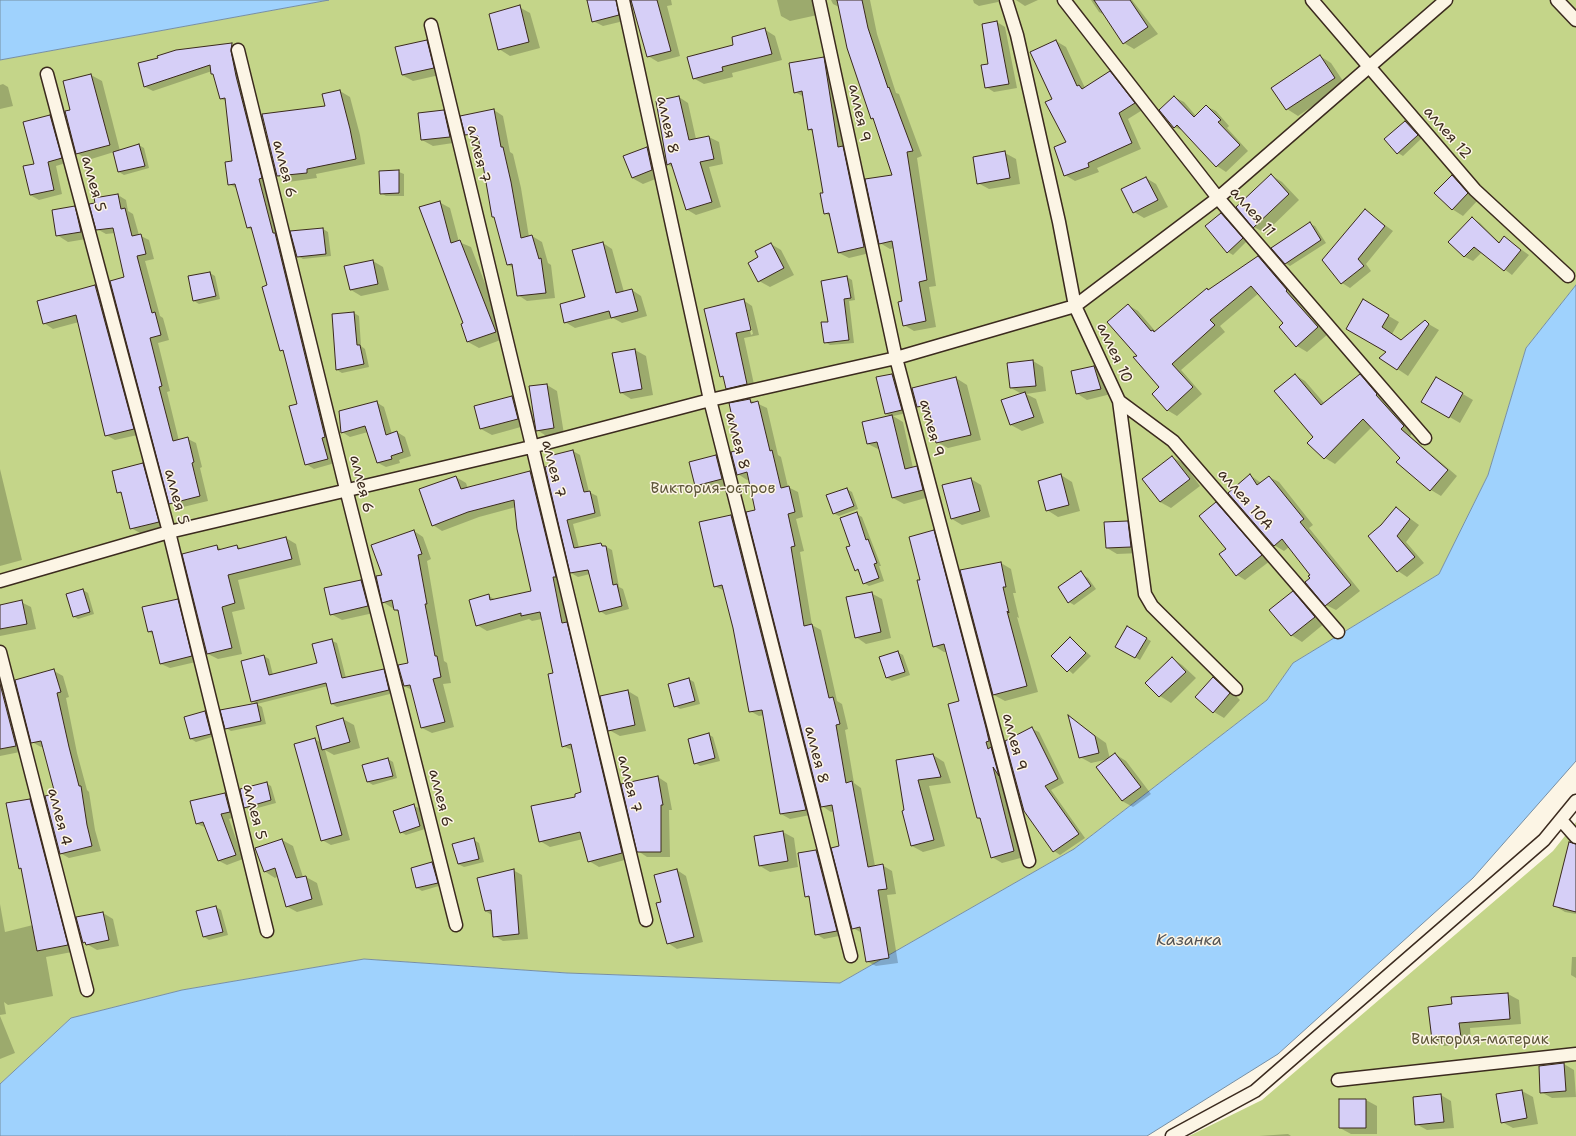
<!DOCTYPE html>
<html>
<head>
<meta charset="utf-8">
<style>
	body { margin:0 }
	canvas { display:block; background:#fcf5e5 }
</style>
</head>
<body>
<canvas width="1576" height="1136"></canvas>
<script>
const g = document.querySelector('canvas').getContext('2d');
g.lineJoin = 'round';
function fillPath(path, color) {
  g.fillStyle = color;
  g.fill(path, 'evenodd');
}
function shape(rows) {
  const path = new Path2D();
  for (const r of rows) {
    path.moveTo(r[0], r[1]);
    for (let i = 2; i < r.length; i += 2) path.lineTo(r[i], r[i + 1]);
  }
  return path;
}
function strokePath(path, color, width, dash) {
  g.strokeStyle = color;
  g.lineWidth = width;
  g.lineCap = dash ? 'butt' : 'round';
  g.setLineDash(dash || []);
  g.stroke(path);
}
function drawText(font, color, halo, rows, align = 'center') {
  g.font = font + ' "Shantell Sans",sans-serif';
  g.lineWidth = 3;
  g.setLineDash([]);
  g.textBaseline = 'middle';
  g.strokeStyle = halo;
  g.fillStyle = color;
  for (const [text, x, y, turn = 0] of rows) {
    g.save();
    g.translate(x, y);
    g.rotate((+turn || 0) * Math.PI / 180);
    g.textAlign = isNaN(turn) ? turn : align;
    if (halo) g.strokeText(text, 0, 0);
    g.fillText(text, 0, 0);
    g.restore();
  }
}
fillPath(shape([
	[329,0,1576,0,1576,285,1526,348,1488,475,1439,574,1293,663,1267,700,1074,849,840,983,567,973,364,959,182,990,71,1018,0,1084,0,60],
	[1576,822,1576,1136,1189,1136,1262,1100,1553,851]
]), '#c4d589');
const water = shape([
	[0,0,329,0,0,60,0,0],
	[1576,285,1576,761,1473,878,1278,1054,1147,1136,0,1136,0,1084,71,1018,182,990,364,959,567,973,840,983,1074,849,1267,700,1293,663,1439,574,1488,475,1526,348,1576,285]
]);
fillPath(water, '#9fd2fd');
strokePath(water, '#778fa4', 1);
fillPath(shape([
	[588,0,628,0,628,20,603,26,593,21],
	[631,0,671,0,672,5,667,6,680,56,658,62,648,56],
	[777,0,823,0,822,14,790,21,781,16],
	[831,0,870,0,877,34,896,93,899,94,922,156,917,158,936,286,929,287,936,327,914,331,904,325,903,302,894,248,890,249,880,243,893,175,875,121,872,119,848,48,839,7,833,4],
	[973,0,998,0,998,2,979,6,974,3],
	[1016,0,1038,0,1025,6],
	[1091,0,1132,0,1158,34,1134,49,1124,43,1106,16,1099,12],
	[519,7,530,13,540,48,510,56,499,49],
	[997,22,1005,27,1017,88,994,92,986,87],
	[764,29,775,36,782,60,732,73,733,77,704,84,693,78,735,45],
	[427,41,437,47,444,74,413,81,402,75],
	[1056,41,1066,47,1085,88,1110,72,1120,78,1144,109,1128,119,1141,149,1097,168,1099,172,1075,181,1065,175,1068,143,1053,99],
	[231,44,239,48,335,463,314,469,306,464,298,405,284,352,281,350,268,286,254,231,248,228,238,189,229,184,233,162,226,101,221,99,214,74,212,71,153,91,145,87],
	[1320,56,1331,63,1345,84,1298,116,1287,109,1273,88],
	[823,58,833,64,874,252,849,258,839,253,831,217,825,213,824,193,813,132,809,129,804,97,795,92],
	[91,75,102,81,120,151,139,145,144,148,149,168,124,175,119,172,114,152,88,160,77,153,71,111,64,82],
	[3,84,8,87,13,106,0,109,0,85],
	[340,91,350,97,360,135,365,164,316,174,317,178,288,182,278,176],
	[679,97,688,103,696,139,709,137,719,142,723,164,709,167,721,207,696,215,686,209,674,168,667,164,663,143,665,142],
	[1174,97,1184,102,1196,116,1206,106,1216,111,1229,126,1227,128,1248,151,1226,172,1217,166,1184,131,1174,127],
	[494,110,503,116,510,152,513,154,521,188,529,237,532,236,542,242,548,263,551,265,555,298,527,301,518,295,514,268,508,265,480,139,476,140,466,134],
	[443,111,454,118,460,142,433,146,422,140],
	[50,116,58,121,69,162,56,166,62,194,39,200,30,195,35,164],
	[1405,122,1422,138,1403,156,1398,153],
	[647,148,658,155,663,176,643,184,632,178],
	[1005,153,1016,159,1020,184,989,189,978,183],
	[399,172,404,174,404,196,386,196,381,193],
	[1271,175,1282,182,1299,200,1265,233,1254,227],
	[1452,176,1463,182,1478,200,1463,216,1452,209],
	[1146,178,1156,184,1168,207,1144,218,1134,212],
	[118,195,126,200,128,211,133,214,139,235,149,240,154,259,145,261,160,316,163,318,169,340,158,343,170,391,167,392,179,441,188,439,196,443,202,467,200,468,208,501,179,508,170,503,115,233,106,234,97,229],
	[439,202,450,208,459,242,471,247,506,338,479,348,468,342],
	[74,207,85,214,92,238,68,242,57,235],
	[1366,211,1393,231,1366,264,1371,271,1350,288,1342,283,1323,260],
	[1221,214,1226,217,1247,241,1233,255,1228,252],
	[1472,218,1480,223,1500,243,1505,238,1529,255,1512,275,1482,252,1473,261,1465,257,1449,242],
	[1310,224,1315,226,1326,243,1290,266,1285,263],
	[323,229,328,232,331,256,303,259,298,256],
	[603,243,612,249,624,292,632,290,641,296,647,316,622,323,613,318,575,328,565,322,586,298],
	[771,244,781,250,794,275,770,287,759,281,760,258],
	[1258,257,1269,263,1297,296,1295,297,1328,334,1307,352,1297,346,1285,323,1259,293,1220,326,1225,332,1181,370,1202,394,1177,416,1167,410,1161,387,1139,357,1128,305,1138,311,1156,332,1207,289,1209,290],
	[373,261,383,267,389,290,361,296,351,290],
	[210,273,215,276,220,299,199,304,194,301],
	[847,277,852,280,855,300,849,301,854,343,830,345,825,342,829,322],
	[95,286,104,291,142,434,115,440,106,435,79,322,53,329,44,323,38,301],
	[743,300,752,306,759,335,744,338,755,389,735,393,726,388,724,378,720,376],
	[744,306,746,306,753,334,751,335],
	[1363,301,1399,322,1392,334,1402,341,1425,322,1439,330,1408,376,1381,358,1388,352],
	[354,313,359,316,361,346,365,349,369,367,342,373,337,370],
	[635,350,646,356,653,395,631,399,620,392],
	[1033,361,1043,367,1046,391,1026,394,1036,399,1044,423,1022,431,1011,425,1022,394,1011,388],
	[1094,367,1105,373,1111,394,1087,400,1076,393],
	[892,375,897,378,907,413,893,416,903,422,913,468,917,467,927,473,933,496,904,504,893,498,880,450,868,444,891,416,886,414,878,378],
	[1295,375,1305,381,1324,403,1360,375,1370,381,1386,400,1385,401,1414,432,1410,436,1457,476,1441,496,1431,490,1372,427,1335,464,1325,458,1309,443,1314,437],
	[956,378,967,385,981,440,948,448,937,442,930,412,918,406],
	[1436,378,1473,400,1460,423,1422,401],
	[547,385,557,391,564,434,548,437,537,430],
	[512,397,523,404,528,425,492,435,481,429,475,407],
	[750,400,767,408,778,455,781,457,788,487,798,492,803,517,796,519,804,551,800,552,812,625,821,630,837,701,842,704,848,729,845,730,854,783,861,788,875,866,882,865,892,871,896,894,887,895,898,963,876,966,866,961,862,933,853,928,834,811,831,812,822,806,749,479,747,480,738,474],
	[376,402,384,407,392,434,397,432,405,437,411,456,399,460,400,463,386,467,378,463,368,432,350,437,342,432],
	[573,451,580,455,589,492,597,496,601,516,573,524,579,548,601,544,612,550,619,587,623,589,629,609,606,615,600,611,590,574,578,577,571,573,546,467,553,466],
	[716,457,727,463,733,485,707,492,696,485],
	[1172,457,1183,463,1200,486,1171,508,1160,502],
	[143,464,154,470,169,528,142,534,131,528,123,495,118,492],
	[0,469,22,560,0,566],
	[530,472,540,477,632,858,599,867,589,861,583,839,550,847,540,841,576,797,582,793,574,751,563,746,554,673,542,619,532,621,529,619,487,631,477,625,489,596,496,600,532,592,516,507,479,517,442,531,433,525,456,477,466,483,468,489],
	[1061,475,1072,482,1080,511,1058,517,1047,510],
	[1250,475,1261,483,1269,477,1279,482,1313,525,1309,528,1360,591,1336,610,1326,605,1311,578,1311,575,1289,547,1284,551,1274,545],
	[971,479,981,485,990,517,962,525,952,519],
	[847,489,852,492,858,509,839,516,833,513,828,496],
	[1216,503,1225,508,1270,561,1245,580,1237,575],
	[1396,508,1419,525,1406,542,1424,563,1407,577,1398,571,1369,537,1381,526],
	[857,514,862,517,881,566,879,566,884,581,869,586,864,583,860,573,856,570,851,546],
	[731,516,740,521,815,814,790,819,781,814,764,715,759,716,750,711,734,628,725,591,714,586],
	[1127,522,1138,528,1141,553,1117,554,1107,548],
	[414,531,423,537,431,559,427,561,444,661,447,663,451,683,443,684,454,727,432,733,422,728,412,690,404,686,409,664,400,613,383,602,383,575],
	[934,531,944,537,1024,857,1002,863,992,857,982,820,978,818,960,702,947,652,944,652,934,646,922,580],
	[286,538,296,544,301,565,238,580,245,609,232,612,242,654,218,659,208,654,217,546,222,550,237,546,242,549],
	[1001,563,1011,569,1016,593,1013,593,1019,618,1017,617,1038,692,1005,701,994,695,961,571],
	[1083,575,1088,578,1096,589,1074,605,1069,602],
	[361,581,372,587,378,612,342,620,331,614],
	[83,590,88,593,94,614,78,619,73,616],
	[1293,592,1304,599,1325,623,1302,642,1291,635],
	[871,593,882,599,891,638,866,644,856,637],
	[177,600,186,604,200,661,170,668,161,664,154,635,148,631],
	[21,602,31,607,36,629,0,636,0,605],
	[1128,628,1151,641,1140,660,1117,647],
	[1070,638,1091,656,1073,674,1053,656],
	[332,641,337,643,346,678,383,670,389,673,394,693,337,707,332,704,328,686,257,704,262,707,266,724,231,731,226,728,257,704,252,701,264,656,269,659,273,675,318,664],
	[897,652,903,655,910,675,892,681,887,678,880,658],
	[1172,658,1182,665,1196,678,1171,703,1160,696,1147,683],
	[0,668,25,751,0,756],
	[54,671,63,676,69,697,66,698,77,753,87,790,89,792,95,830,101,851,69,858,60,853,50,796,56,791,44,747,41,747,32,742],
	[1213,678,1224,684,1240,700,1224,718,1214,712],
	[689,679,694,682,700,704,680,709,675,706],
	[628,691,638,697,646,731,620,736,609,730],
	[205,712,210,715,215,736,196,742,191,739],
	[1069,717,1106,743,1110,759,1115,754,1126,761,1151,794,1133,807,1122,801,1109,759,1091,763,1080,757],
	[343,719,354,725,360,748,334,755,325,750,350,840,331,845,322,840,314,739,322,743],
	[1032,729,1039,732,1064,783,1051,790,1085,838,1060,855,1054,851],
	[708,734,713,737,720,761,700,766,695,763],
	[933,755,944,762,951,783,929,786,945,846,923,852,912,846,903,811,905,811,897,761],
	[388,759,393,762,397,778,373,785,368,782,364,766],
	[658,777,667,783,672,810,669,810,670,857,647,857,638,851],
	[266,783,271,786,276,803,250,810,245,807],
	[225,794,234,799,238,816,229,819,243,859,227,865,219,861,207,828,197,824],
	[30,800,39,805,77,951,46,957,53,996,8,1005,4,1002,6,1014,0,1015,0,904,5,932,33,925],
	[413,806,419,808,425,829,406,835,401,832],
	[783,832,794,838,798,867,770,872,760,866],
	[282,840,293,846,303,877,306,877,317,883,323,905,297,912,286,906,278,876,275,878,264,871],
	[474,840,479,843,484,862,464,867,458,864],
	[816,851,824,856,844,935,824,939,816,934,810,899,806,896],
	[432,863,437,866,442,885,422,891,417,888],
	[513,870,522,875,528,939,503,941,494,936,492,915,485,911],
	[677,870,686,876,703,942,677,949,668,943,662,902],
	[1576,875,1576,914,1565,912,1555,906],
	[216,907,221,910,228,935,209,940,204,937],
	[103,913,113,919,119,946,97,950,83,942],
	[1572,957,1576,957,1576,988,1576,978,1571,975],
	[1508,994,1519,1000,1521,1024,1470,1028,1471,1042,1444,1046,1433,1039,1454,1005,1452,998],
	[0,1016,15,1053,0,1059],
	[1564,1064,1574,1070,1576,1097,1552,1098,1541,1092],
	[1522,1091,1533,1097,1538,1124,1513,1128,1502,1122],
	[1441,1095,1451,1101,1454,1128,1427,1130,1416,1124],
	[1366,1100,1377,1106,1377,1134,1351,1134,1340,1128],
	[1288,1134,1291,1136,1259,1136]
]), '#0003');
const building = shape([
	[587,0,616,0,619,15,592,22,587,0],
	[631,0,657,0,671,51,647,57,631,0],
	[837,0,862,0,868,28,888,88,889,87,913,151,907,152,927,280,919,282,926,321,903,326,898,302,902,301,892,241,879,244,865,179,892,175,873,118,871,119,847,48,837,0],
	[1094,0,1130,0,1148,27,1123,44,1094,0],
	[520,5,529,42,498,50,489,14,520,5],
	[997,21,1009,84,985,88,981,65,988,64,982,24,997,21],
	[765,28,772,54,722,67,723,71,693,79,687,57,733,45,732,37,765,28],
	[427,40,434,68,402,75,395,47,427,40],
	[1056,40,1077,86,1079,85,1082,89,1110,71,1135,103,1119,113,1132,143,1088,163,1089,167,1064,176,1054,147,1066,142,1045,102,1052,99,1030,52,1056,40],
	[232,43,231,51,236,76,262,178,259,179,273,233,275,233,325,437,322,438,328,459,305,465,289,406,297,404,283,350,280,351,262,287,267,285,251,227,247,228,235,184,228,185,225,162,232,161,225,98,220,99,213,74,211,74,210,65,144,87,138,63,158,58,157,56,176,50,232,43],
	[1320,55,1335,78,1286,110,1271,88,1320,55],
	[824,57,838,147,843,146,864,247,838,253,829,213,824,214,820,193,823,193,812,129,808,130,802,91,794,93,789,63,824,57],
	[91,74,110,145,76,154,65,111,70,110,63,81,91,74],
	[340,90,350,129,356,159,307,169,307,173,277,176,262,114,325,106,322,94,340,90],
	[679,96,689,140,709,136,714,159,700,162,712,202,686,210,671,163,667,165,656,101,679,96],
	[1174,96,1194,117,1206,105,1221,120,1218,122,1240,145,1216,167,1177,125,1174,128,1159,110,1174,96],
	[494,109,501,147,503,147,511,182,521,238,532,235,539,259,541,258,546,293,517,296,512,264,507,265,494,217,492,217,478,136,473,137,472,134,465,135,460,116,494,109],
	[444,110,450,137,421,140,418,113,444,110],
	[50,115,62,158,48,162,54,190,30,195,23,166,34,164,23,122,50,115],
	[1405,121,1418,135,1397,154,1384,139,1405,121],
	[139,144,145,166,118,172,113,152,139,144],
	[647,147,652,170,632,178,623,156,647,147],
	[1005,151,1010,178,977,184,973,157,1005,151],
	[399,170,399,193,380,194,379,171,399,170],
	[1271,174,1289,194,1253,228,1236,207,1271,174],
	[1452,175,1468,193,1452,210,1434,193,1452,175],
	[1146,177,1158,200,1133,213,1121,189,1146,177],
	[118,194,121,209,125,208,132,236,141,234,146,254,137,256,152,313,155,312,161,335,150,338,162,386,159,387,173,441,188,437,194,462,192,463,200,496,169,504,110,281,124,277,113,228,96,230,89,204,95,203,94,198,118,194],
	[440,201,451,243,460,240,496,332,467,342,461,324,463,323,419,207,440,201],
	[75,206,81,232,56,236,52,210,75,206],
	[1365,209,1385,226,1358,259,1364,266,1341,284,1322,260,1365,209],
	[1221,213,1243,238,1227,253,1205,226,1221,213],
	[1472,217,1499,243,1504,236,1521,250,1504,271,1474,247,1464,257,1448,242,1472,217],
	[1310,222,1321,240,1285,264,1271,248,1310,222],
	[323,228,326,254,297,257,290,231,323,228],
	[603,242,616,293,632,289,638,311,611,318,609,311,564,323,560,304,585,297,572,250,603,242],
	[771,243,784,268,758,282,748,263,758,257,755,251,771,243],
	[1258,256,1287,290,1286,291,1318,327,1296,347,1279,327,1283,323,1251,286,1210,320,1215,325,1172,364,1193,387,1167,411,1152,394,1159,387,1133,357,1137,356,1107,322,1128,304,1151,331,1153,330,1154,332,1207,288,1208,290,1258,256],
	[373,260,378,284,350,290,344,266,373,260],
	[210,272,216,296,193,301,188,276,210,272],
	[847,276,851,298,844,299,849,340,824,343,821,322,828,322,821,281,847,276],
	[95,285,134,429,105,436,76,315,43,324,37,301,95,285],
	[744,299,751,330,736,333,747,384,726,389,723,376,720,377,704,309,744,299],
	[1363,299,1389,315,1382,327,1401,340,1425,320,1429,324,1397,370,1379,358,1386,352,1346,329,1363,299],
	[354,312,357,345,360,345,364,364,336,370,332,314,354,312],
	[635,349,642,389,620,393,612,353,635,349],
	[1033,360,1036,386,1010,388,1007,363,1033,360],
	[1094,366,1101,389,1076,394,1071,371,1094,366],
	[892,374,902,410,885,414,876,377,892,374],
	[1295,374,1321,405,1360,374,1377,394,1376,395,1404,426,1401,429,1448,470,1430,491,1396,462,1400,458,1363,419,1324,459,1307,443,1313,437,1274,391,1295,374],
	[956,377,971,435,936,443,928,405,917,407,912,388,956,377],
	[1436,377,1463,393,1449,418,1421,402,1436,377],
	[547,384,554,428,536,431,529,386,547,384],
	[1025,392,1034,417,1010,425,1001,400,1025,392],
	[512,396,518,419,480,429,474,406,512,396],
	[750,399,751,403,758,401,770,451,772,450,781,488,789,486,795,512,788,514,795,546,791,547,804,626,812,624,829,698,833,697,840,724,836,725,846,783,852,781,868,867,883,864,887,889,878,890,889,958,866,962,860,927,852,929,831,848,839,846,832,805,821,807,746,512,755,510,747,472,737,475,731,452,739,450,729,403,750,399],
	[377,401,386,435,397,431,403,452,391,456,392,459,377,463,365,426,341,433,339,411,377,401],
	[892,415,905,469,917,466,923,490,892,498,877,442,867,444,862,422,892,415],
	[573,450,584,492,590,491,595,513,567,520,574,548,601,543,602,546,606,546,613,585,617,584,622,606,599,612,588,570,570,573,545,467,552,465,549,456,573,450],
	[716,455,722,479,695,486,689,462,716,455],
	[1172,456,1190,479,1160,502,1142,479,1172,456],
	[143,463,159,522,130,529,121,492,117,493,112,471,143,463],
	[530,471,556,577,553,577,562,623,567,622,622,853,588,862,580,832,539,842,531,806,575,797,575,794,581,792,571,744,562,747,548,674,553,673,540,612,521,616,521,613,476,626,469,600,489,594,490,600,531,591,517,529,514,500,468,512,432,526,419,489,456,476,461,489,530,471],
	[1061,474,1069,505,1046,511,1038,481,1061,474],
	[1250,474,1257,485,1269,476,1304,519,1300,522,1351,585,1325,606,1305,582,1310,578,1308,576,1310,575,1282,539,1274,546,1228,493,1250,474],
	[971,478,980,511,951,519,942,485,971,478],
	[847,488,854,506,833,514,826,495,847,488],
	[1216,502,1262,555,1236,576,1219,554,1226,549,1199,516,1216,502],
	[1396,507,1410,519,1397,536,1415,557,1397,572,1368,536,1381,525,1396,507],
	[857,512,866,540,868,539,877,563,874,564,879,578,863,584,858,569,855,571,846,547,850,546,840,518,857,512],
	[731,515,806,810,780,814,762,710,749,712,733,628,722,585,714,587,699,522,731,515],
	[1128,521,1131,547,1106,548,1104,522,1128,521],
	[414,530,422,554,418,555,427,604,425,604,435,656,437,656,441,677,433,679,445,722,421,728,410,685,404,686,398,665,408,663,398,610,394,610,392,600,382,603,376,576,382,575,371,545,414,530],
	[934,530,986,728,989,741,986,742,988,749,991,747,999,776,993,767,1014,851,991,858,980,818,977,818,948,704,959,701,944,644,933,647,917,580,920,580,909,537,934,530],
	[286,537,292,559,228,575,235,603,222,607,232,648,207,654,182,554,217,545,218,550,237,545,238,549,286,537],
	[1001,562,1006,587,1003,587,1009,613,1007,611,1027,686,993,695,960,570,1001,562],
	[1081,571,1091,586,1068,603,1058,587,1081,571],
	[361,580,368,606,330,615,324,588,361,580],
	[83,589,90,612,73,617,66,594,83,589],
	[1293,591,1315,617,1291,636,1269,610,1293,591],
	[872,592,881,632,855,638,846,597,872,592],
	[178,599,192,656,160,664,152,631,148,632,142,607,178,599],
	[22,600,27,624,0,629,0,605,22,600],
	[1127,626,1147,638,1135,658,1115,647,1127,626],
	[1070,637,1086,653,1067,672,1051,656,1070,637],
	[332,639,342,678,384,669,389,690,331,704,326,683,251,702,241,661,264,655,269,675,317,663,312,644,332,639],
	[898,651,905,672,886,678,879,657,898,651],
	[1172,657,1186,672,1159,697,1145,683,1172,657],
	[54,669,61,692,57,693,69,747,79,786,81,786,87,825,92,846,60,854,45,796,49,795,49,791,54,790,41,741,31,743,15,680,54,669],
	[1213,677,1230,693,1213,713,1195,697,1213,677],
	[689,678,695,701,674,707,668,684,689,678],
	[0,684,16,746,0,749,0,684],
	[628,690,635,725,608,731,600,696,628,690],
	[257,703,261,721,225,729,220,710,257,703],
	[205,711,211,734,190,739,184,717,205,711],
	[1068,715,1095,736,1099,753,1079,758,1068,715],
	[343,718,350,742,322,750,316,726,343,718],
	[1032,727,1058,779,1045,786,1079,834,1053,852,1024,811,1005,741,1032,727],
	[709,733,715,758,694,764,688,739,709,733],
	[315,738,342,835,321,841,294,744,315,738],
	[1115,753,1141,787,1122,801,1096,767,1115,753],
	[933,754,941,777,918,780,934,840,911,846,902,811,904,810,896,760,933,754],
	[388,758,393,776,367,782,362,765,388,758],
	[658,776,663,805,661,805,661,852,637,852,621,784,658,776],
	[267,782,271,800,244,808,240,789,267,782],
	[225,793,230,812,221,814,236,855,218,861,203,822,196,824,190,801,225,793],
	[30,799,68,945,37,951,21,868,19,869,6,803,30,799],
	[414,804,420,826,400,833,393,811,414,804],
	[783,831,788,861,759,866,754,836,783,831],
	[474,838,479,859,458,864,452,844,474,838],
	[282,839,296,878,306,876,312,899,286,907,275,868,264,872,255,848,282,839],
	[1569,842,1576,844,1576,912,1553,906,1569,842],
	[816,850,837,931,815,935,809,896,805,897,798,853,816,850],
	[432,862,438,883,416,888,411,868,432,862],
	[514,869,519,934,493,937,491,910,485,911,477,878,514,869],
	[677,869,694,937,667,944,656,903,661,902,654,875,677,869],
	[216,906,223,932,203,937,196,911,216,906],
	[103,912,109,940,86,945,85,942,83,943,76,917,103,912],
	[1508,993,1510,1019,1459,1023,1461,1037,1432,1040,1428,1007,1452,1004,1451,997,1508,993],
	[1564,1063,1566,1091,1540,1093,1539,1066,1564,1063],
	[1522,1090,1527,1118,1501,1123,1496,1094,1522,1090],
	[1441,1094,1444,1122,1415,1125,1413,1097,1441,1094],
	[1339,1099,1366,1099,1366,1128,1339,1128,1339,1099]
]);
fillPath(building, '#d6cff7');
strokePath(building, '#3b2a1e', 1);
const service = shape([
	[623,0,710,400,851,956],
	[819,0,896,358,1029,861],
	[1006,0,1017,35,1059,222,1075,306,1119,401,1145,594,1152,606,1160,614,1236,689],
	[1064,0,1218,198,1425,438],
	[1312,0,1475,190,1568,276],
	[1557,0,1576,20],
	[431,25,646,920],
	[238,50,346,489,456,925],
	[47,74,169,532,267,931],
	[1119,401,1173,441,1338,632],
	[0,581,169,532,531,447,710,400,896,358,1075,306,1218,198,1446,0],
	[0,652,87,990],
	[1561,820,1576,837],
	[1338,1080,1576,1054],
	[1172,1136,1255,1091,1544,840,1576,801]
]);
strokePath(service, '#3b2a1e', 15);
strokePath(service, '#fcf5e5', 12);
drawText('15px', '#3b2a1e', '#fcf5e5', [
	["аллея 9",859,113,78],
	["аллея 8",667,125,78],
	["аллея 12",1447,133,49],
	["аллея 7",478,154,77],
	["аллея 6",284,169,76],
	["аллея 5",93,184,75],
	["аллея 11",1252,212,49],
	["аллея 10",1114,353,65],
	["аллея 9",931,428,75],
	["аллея 8",737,441,76],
	["аллея 7",553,469,76],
	["аллея 6",361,484,76],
	["аллея 5",176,497,75],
	["аллея 10А",1245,500,49],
	["аллея 9",1014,742,75],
	["аллея 8",816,755,76],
	["аллея 7",629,784,76],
	["аллея 6",440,798,76],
	["аллея 5",254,812,76],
	["аллея 4",59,817,76]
]);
drawText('15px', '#5d5539', '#fcf5e5', [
	["Виктория-остров",713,489],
	["Виктория-материк",1480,1040]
]);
drawText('italic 16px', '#545456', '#fcf5e5', [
	["Казанка",1189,941]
]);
</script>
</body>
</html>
